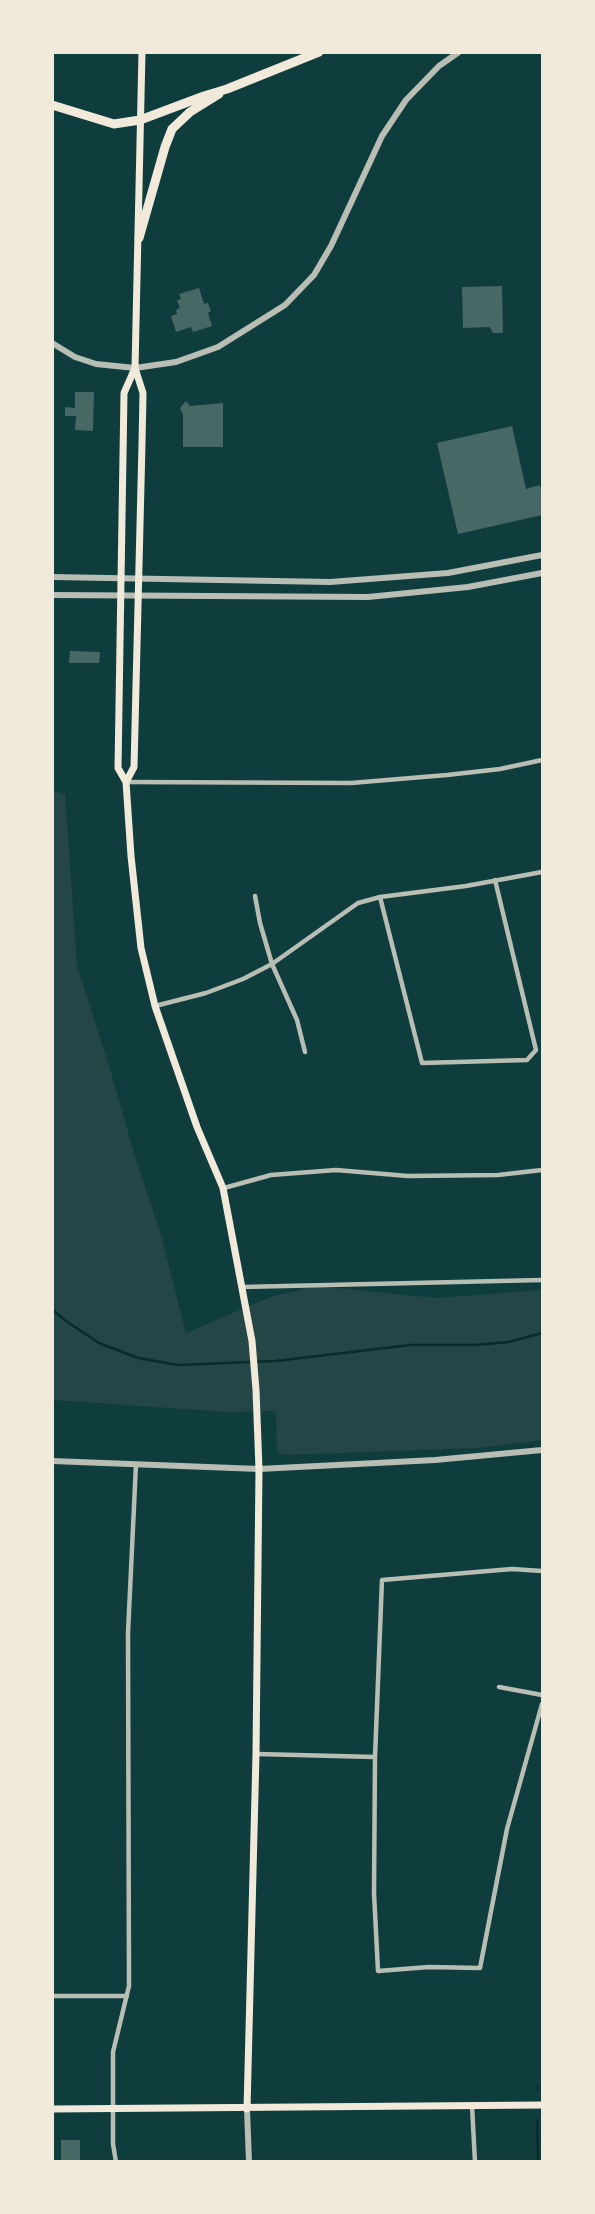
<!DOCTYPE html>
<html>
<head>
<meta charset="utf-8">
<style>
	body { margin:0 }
	#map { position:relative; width:595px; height:2214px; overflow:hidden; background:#0f3d3e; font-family:"DejaVu Sans",sans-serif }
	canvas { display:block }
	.frame { position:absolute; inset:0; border:54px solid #f1e9da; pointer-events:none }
</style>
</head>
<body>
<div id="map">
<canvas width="595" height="2214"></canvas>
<div class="frame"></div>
</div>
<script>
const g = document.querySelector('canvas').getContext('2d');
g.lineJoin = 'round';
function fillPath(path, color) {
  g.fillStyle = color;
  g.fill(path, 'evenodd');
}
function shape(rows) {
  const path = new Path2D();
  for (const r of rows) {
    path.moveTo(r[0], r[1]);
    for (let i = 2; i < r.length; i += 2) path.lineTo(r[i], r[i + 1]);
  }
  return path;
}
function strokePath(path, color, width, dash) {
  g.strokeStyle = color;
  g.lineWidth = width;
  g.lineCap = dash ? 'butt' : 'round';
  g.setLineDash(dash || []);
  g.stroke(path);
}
fillPath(shape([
	[52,790,65,794,77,966,107,1059,136,1160,161,1235,186,1333,268,1298,316,1286,436,1298,542,1290,542,1440,477,1448,283,1455,277,1451,276,1411,229,1412,53,1400]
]), '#244646');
strokePath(shape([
	[52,789,52,795],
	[52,1309,66,1321,99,1343,138,1358,178,1365,276,1361,410,1345,474,1345,509,1342,542,1333],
	[538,2086,538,2089],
	[537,2120,538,2162]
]), '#0a2a2b', 2.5);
fillPath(shape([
	[502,286,503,333,493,333,490,327,463,328,462,287],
	[199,288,204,304,208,303,211,311,208,313,212,326,193,332,191,327,176,332,171,316,177,314,176,310,180,308,177,300,181,299,179,294],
	[75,392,94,392,93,431,75,430,76,416,65,416,65,407,75,408],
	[186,401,190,406,223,403,223,447,183,447,183,414,180,408],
	[512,426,526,489,540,485,542,496,542,515,458,534,437,443],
	[70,651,100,652,99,663,69,663],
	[61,2140,80,2140,80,2162,61,2162]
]), '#486865');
strokePath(shape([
	[126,782,351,783,447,775,500,769,542,760],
	[255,896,260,923,272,964,297,1020,305,1052],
	[380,897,422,1063,527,1060,536,1050,495,880],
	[155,1006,206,993,243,979,272,964,358,903,380,897,466,886,542,872],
	[224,1188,271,1175,336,1170,408,1176,498,1175,542,1170],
	[242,1287,542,1280],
	[542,1571,512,1569,382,1580,375,1757,374,1893,378,1971,429,1967,480,1968,507,1829,542,1704],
	[499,1687,542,1695],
	[257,1754,375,1757],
	[52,1996,127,1996],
	[472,2106,475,2162],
	[116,2162,113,2144,113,2052,129,1986,128,1633,136,1464]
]), '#b8beb3', 4.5);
strokePath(shape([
	[52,343,75,357,96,364,135,368,176,362,218,347,285,305,314,275,331,246,382,136,406,100,439,66,459,52],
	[52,577,330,582,448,573,542,555],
	[52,595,368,597,468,587,542,573],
	[52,1461,259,1469,435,1460,542,1450],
	[247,2109,249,2162]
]), '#b8beb3', 6);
strokePath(shape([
	[135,368,124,393,118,768,126,782,131,856,141,948,155,1006,197,1127,223,1188,252,1341,256,1390,259,1469,256,1754,247,2109],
	[126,782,134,767,142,444,143,393,135,368,142,52],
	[52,2109,542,2105]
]), '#f1e9da', 7);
strokePath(shape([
	[52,105,114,124,140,120,204,96,227,89,319,52],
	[139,238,165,147,172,129,190,112,219,94]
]), '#f1e9da', 9);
</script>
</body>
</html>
